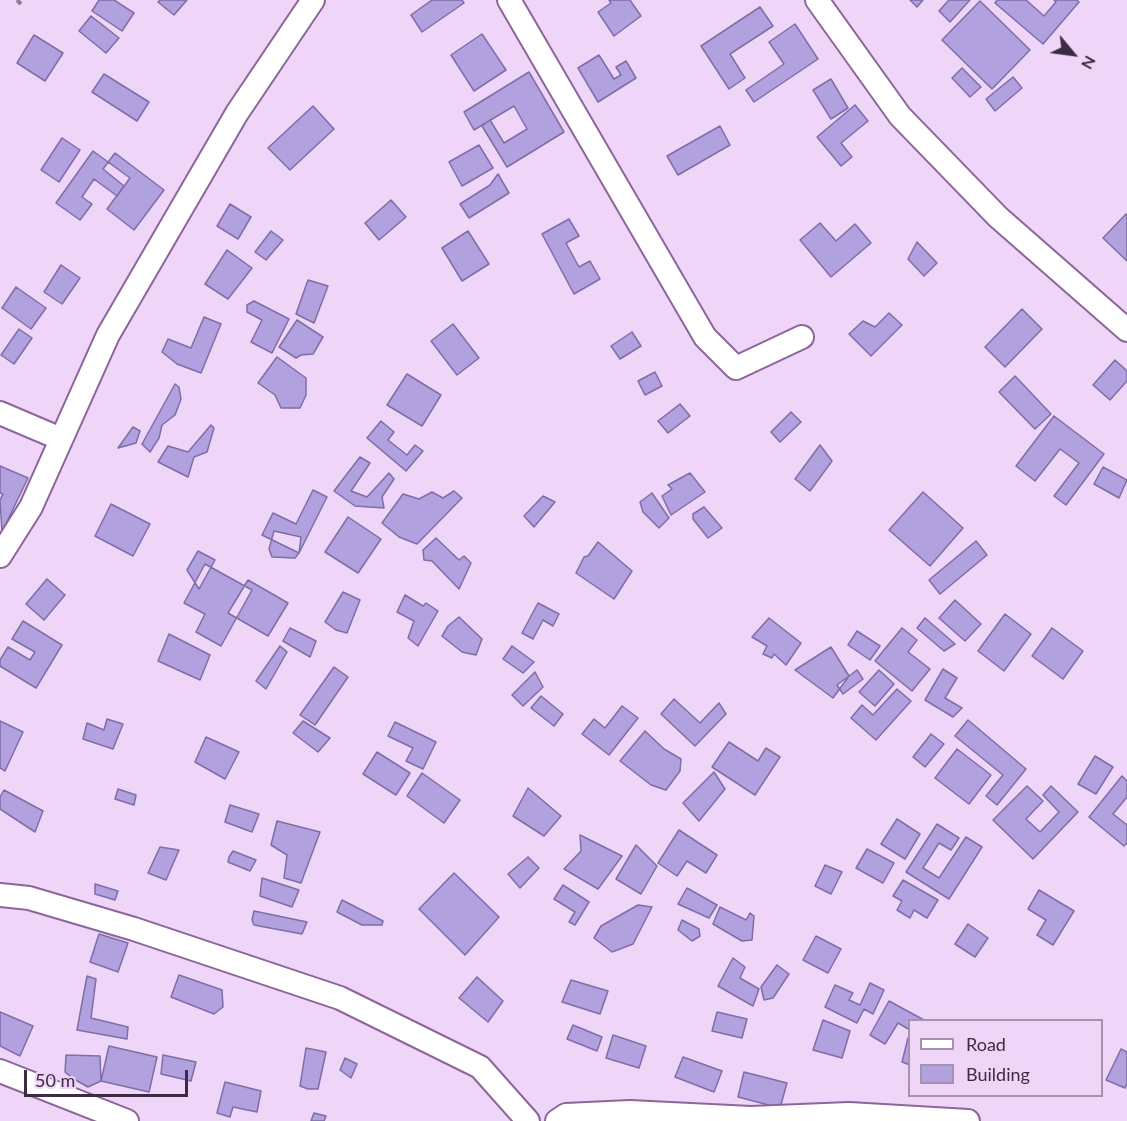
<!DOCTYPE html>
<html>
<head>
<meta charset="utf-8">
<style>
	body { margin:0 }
	#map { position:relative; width:1127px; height:1121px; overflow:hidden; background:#efd5f8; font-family:Lato,sans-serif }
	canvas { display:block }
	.legend { position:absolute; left:908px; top:1019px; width:195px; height:78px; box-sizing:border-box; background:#efd5f8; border:2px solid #a791af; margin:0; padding:8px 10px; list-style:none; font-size:18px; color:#3c2b42 }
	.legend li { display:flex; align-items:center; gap:12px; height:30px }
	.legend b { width:30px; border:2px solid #a791af }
	.north { position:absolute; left:1043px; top:24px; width:60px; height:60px; -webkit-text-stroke:4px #efd5f8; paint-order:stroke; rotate:119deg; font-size:16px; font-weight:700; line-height:24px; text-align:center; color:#3c2b42 }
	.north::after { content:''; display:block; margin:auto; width:21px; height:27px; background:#3c2b42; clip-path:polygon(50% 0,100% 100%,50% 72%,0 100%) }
	.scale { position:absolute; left:24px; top:1070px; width:164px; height:27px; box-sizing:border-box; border:3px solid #3c2b42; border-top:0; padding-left:8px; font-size:18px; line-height:21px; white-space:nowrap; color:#3c2b42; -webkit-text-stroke:4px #efd5f8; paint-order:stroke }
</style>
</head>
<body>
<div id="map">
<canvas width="1127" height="1121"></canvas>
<ul class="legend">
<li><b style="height:8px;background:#fff"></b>Road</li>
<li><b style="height:16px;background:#b2a1df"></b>Building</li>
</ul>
<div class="north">N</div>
<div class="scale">50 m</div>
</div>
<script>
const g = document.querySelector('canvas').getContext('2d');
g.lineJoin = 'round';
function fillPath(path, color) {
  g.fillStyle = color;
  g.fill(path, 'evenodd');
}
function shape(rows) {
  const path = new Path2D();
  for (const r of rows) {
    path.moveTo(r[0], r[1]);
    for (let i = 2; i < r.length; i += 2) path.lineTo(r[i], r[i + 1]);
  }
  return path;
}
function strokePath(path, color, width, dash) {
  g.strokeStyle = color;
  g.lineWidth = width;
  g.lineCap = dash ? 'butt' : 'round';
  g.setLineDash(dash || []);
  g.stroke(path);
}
const building = shape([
	[99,0,114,0,134,13,122,31,92,11,99,0],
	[160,0,187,0,174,15,158,2,160,0],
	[432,0,462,0,464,3,422,32,411,15,432,0],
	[609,0,630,0,641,16,614,36,598,12,611,3,609,0],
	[910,0,923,0,917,7,910,0],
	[949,0,970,0,950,22,939,11,949,0],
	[997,0,1026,0,1044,16,1056,2,1054,0,1077,0,1079,2,1043,44,995,3,997,0],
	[980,1,1030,50,992,89,942,40,980,1],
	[760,7,773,26,730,54,745,78,729,89,701,46,760,7],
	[91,16,119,38,106,53,79,31,91,16],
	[795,24,818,59,754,102,746,90,784,64,769,42,795,24],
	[482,34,506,70,474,91,451,55,482,34],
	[34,35,63,53,45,81,17,63,34,35],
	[599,55,614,79,621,75,616,67,626,61,636,78,598,102,578,68,599,55],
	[962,68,981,87,970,97,952,78,962,68],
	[529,72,564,132,507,167,482,126,490,120,504,143,527,129,514,106,474,130,464,112,529,72],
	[104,74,149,102,137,121,92,92,104,74],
	[1013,77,1022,88,995,111,986,99,1013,77],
	[831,79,848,108,831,119,813,90,831,79],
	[855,105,868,121,841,143,852,157,841,166,817,137,855,105],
	[313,106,334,129,290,170,268,148,313,106],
	[720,126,730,145,678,175,667,156,720,126],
	[62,138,80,150,59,182,41,170,62,138],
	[479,145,493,168,462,186,449,162,479,145],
	[93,151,130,178,117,196,94,179,82,197,92,204,80,220,56,203,93,151],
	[115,153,164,190,134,230,107,209,124,186,103,169,115,153],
	[498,174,509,193,469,218,460,204,490,185,498,174],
	[391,200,406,217,379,240,365,223,391,200],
	[230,204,251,217,238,239,217,226,230,204],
	[1126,214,1127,215,1127,261,1103,238,1126,214],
	[569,219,579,236,566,243,579,267,590,261,600,279,574,294,542,234,569,219],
	[820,223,836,241,855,224,871,243,831,277,800,240,820,223],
	[271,231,283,240,266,260,255,252,271,231],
	[468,231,489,264,462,281,442,248,468,231],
	[917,242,937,263,924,276,908,259,917,242],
	[227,250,252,268,228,299,205,284,227,250],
	[61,265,80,278,62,304,44,292,61,265],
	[308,280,328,286,314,323,296,314,308,280],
	[16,287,46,308,31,329,2,308,16,287],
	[254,301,289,319,272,353,251,342,262,320,247,312,247,305,254,301],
	[1022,309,1042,329,1005,367,985,347,1022,309],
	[889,313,902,325,871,356,849,334,863,321,875,327,889,313],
	[204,317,221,324,201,373,177,364,162,352,168,339,191,348,204,317],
	[297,320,323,337,313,354,301,355,296,358,279,347,297,320],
	[453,324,479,358,457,375,431,341,453,324],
	[19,329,32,338,14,364,1,355,19,329],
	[632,332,641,346,620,359,611,346,632,332],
	[277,357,306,378,306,395,300,408,281,408,275,395,258,383,277,357],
	[1115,360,1127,371,1127,381,1110,400,1093,385,1115,360],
	[655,372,662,386,645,395,638,381,655,372],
	[407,374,441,395,422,426,387,405,407,374],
	[1015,376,1051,414,1035,429,999,392,1015,376],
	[175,384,179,387,181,399,175,415,162,425,159,438,150,452,142,444,175,384],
	[680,404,690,416,668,433,658,421,680,404],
	[791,412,801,422,780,442,771,432,791,412],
	[1054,416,1104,454,1066,505,1054,496,1079,463,1060,449,1035,481,1016,466,1054,416],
	[381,421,394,432,388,440,407,455,415,445,423,451,406,471,367,438,381,421],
	[211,425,214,428,207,452,194,457,188,477,158,462,168,446,188,452,211,425],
	[133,427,140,431,136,443,118,448,133,427],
	[820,445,832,461,810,491,795,479,820,445],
	[360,457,370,463,351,491,367,497,389,473,394,479,382,497,384,508,355,506,334,491,360,457],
	[0,466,28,478,2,532,0,500,3,494,0,493,0,466],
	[1103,467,1127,480,1119,498,1094,484,1103,467],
	[690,473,705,492,671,515,662,496,672,489,668,485,690,473],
	[313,490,327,497,299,553,262,535,273,513,296,524,313,490],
	[454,491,462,498,417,544,399,537,382,523,403,494,419,499,432,492,443,498,454,491],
	[923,492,963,528,930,566,889,530,923,492],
	[652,493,669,518,659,528,643,512,640,502,652,493],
	[543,496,555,502,534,527,524,516,543,496],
	[111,504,150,524,133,556,95,536,111,504],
	[704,507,722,528,708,538,693,519,693,514,704,507],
	[348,517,381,539,358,573,325,552,348,517],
	[274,531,301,537,299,553,295,558,272,557,269,549,274,531],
	[436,538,459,560,464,556,471,563,459,589,432,561,424,560,423,550,436,538],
	[976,541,987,555,940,594,929,580,976,541],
	[598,542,632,571,614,599,576,573,584,557,588,556,598,542],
	[198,551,215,560,199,589,187,570,198,551],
	[205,564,252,590,221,646,196,632,205,614,184,603,205,564],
	[47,579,65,595,44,620,26,604,47,579],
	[248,580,288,603,268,636,228,613,248,580],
	[343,592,360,600,347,633,336,630,325,622,343,592],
	[405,595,423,606,426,603,438,611,418,646,408,638,414,621,397,612,405,595],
	[955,600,981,624,965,641,939,618,955,600],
	[538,603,559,614,553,626,543,620,533,639,522,633,538,603],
	[1005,614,1031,634,1004,671,978,651,1005,614],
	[459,617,482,639,476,655,462,652,442,636,448,626,459,617],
	[769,618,801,643,786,665,774,654,772,658,763,654,767,646,752,637,769,618],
	[925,618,955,644,944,651,917,628,925,618],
	[23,621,62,645,36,688,0,666,0,660,8,647,30,660,35,652,12,639,23,621],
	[290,628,316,641,310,657,283,641,290,628],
	[902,628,917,640,908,652,930,669,912,691,875,661,902,628],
	[1052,628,1083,651,1063,679,1032,656,1052,628],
	[857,631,880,646,870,660,848,645,857,631],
	[169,634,210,655,200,680,158,661,169,634],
	[280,646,287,652,266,689,256,681,280,646],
	[512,646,534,662,523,673,503,659,512,646],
	[831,647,849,676,833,698,795,670,831,647],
	[334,667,348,677,315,725,300,715,334,667],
	[943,669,957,678,945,698,962,708,953,717,925,700,943,669],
	[857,670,863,679,843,694,837,685,857,670],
	[879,670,894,684,875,706,859,692,879,670],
	[535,672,543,687,523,706,512,695,535,672],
	[897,689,911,701,876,740,851,718,862,705,873,715,897,689],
	[541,696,563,714,554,726,531,708,541,696],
	[674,699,700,723,719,703,726,714,695,746,661,714,674,699],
	[622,706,638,718,609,755,582,734,594,719,605,728,622,706],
	[107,719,123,724,113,749,83,739,87,723,104,730,107,719],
	[968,720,1026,769,997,805,986,796,1003,775,955,736,968,720],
	[0,721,23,732,5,771,0,768,0,721],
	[303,721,330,738,318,752,293,733,303,721],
	[395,722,436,742,423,769,406,761,413,748,388,736,395,722],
	[645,731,664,749,681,759,680,771,666,790,651,785,620,761,645,731],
	[931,734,944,744,925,767,913,757,931,734],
	[206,737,239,752,225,779,195,762,206,737],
	[729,742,758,761,766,748,780,757,755,795,712,767,729,742],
	[957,749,991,775,969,804,935,778,957,749],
	[377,752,410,773,396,795,363,774,377,752],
	[1095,756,1113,767,1096,794,1078,784,1095,756],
	[714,772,725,789,699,821,683,803,714,772],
	[422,773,460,800,444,823,407,796,422,773],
	[1122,776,1127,781,1127,797,1113,814,1127,825,1127,843,1124,846,1089,817,1122,776],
	[1027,786,1043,801,1026,819,1040,832,1059,812,1043,795,1051,786,1078,812,1033,859,993,820,1027,786],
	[528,788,561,816,544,836,513,816,528,788],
	[118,789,136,795,134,805,115,799,118,789],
	[4,790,43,811,35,832,0,809,0,797,4,790],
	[230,805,259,814,252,832,225,822,230,805],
	[897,819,920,834,905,859,881,844,897,819],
	[277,821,320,832,301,883,284,878,287,855,271,845,277,821],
	[937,824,959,838,951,850,939,843,923,868,939,878,966,837,982,847,949,899,906,872,937,824],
	[679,830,717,855,706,873,687,861,677,876,658,863,679,830],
	[580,835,622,856,598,889,564,869,581,851,580,835],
	[636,845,657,866,641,894,616,879,636,845],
	[160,847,179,850,166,880,148,873,160,847],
	[867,849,894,863,883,883,856,868,867,849],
	[233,851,256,860,250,871,228,862,229,857,233,851],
	[528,857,539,868,520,888,508,874,528,857],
	[825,865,842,872,831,894,815,886,825,865],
	[454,873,499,917,465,955,419,909,454,873],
	[262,878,299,890,292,907,260,896,262,878],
	[903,880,938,900,927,918,914,910,910,918,897,910,902,901,893,896,903,880],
	[95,884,118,891,115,900,95,894,95,884],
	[563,885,589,902,575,925,569,922,575,912,554,899,563,885],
	[687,888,717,905,709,918,678,904,687,888],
	[1039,890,1074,911,1053,945,1037,935,1046,920,1028,909,1039,890],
	[342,900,383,921,382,925,362,925,337,912,342,900],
	[638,905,652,907,633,944,612,952,594,938,601,926,638,905],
	[720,907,746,920,750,913,754,916,752,940,742,941,713,924,720,907],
	[254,911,307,922,302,934,254,925,252,920,254,911],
	[682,920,699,929,700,936,692,941,678,930,682,920],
	[968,924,988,938,975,957,955,944,968,924],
	[99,934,128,943,118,972,90,962,99,934],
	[816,936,841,949,828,973,803,960,816,936],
	[733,958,745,967,740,978,759,989,753,1006,718,986,733,958],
	[777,965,789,974,773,998,764,1000,761,987,777,965],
	[179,975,222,990,223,1007,214,1014,171,997,179,975],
	[87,976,96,979,91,1018,128,1027,127,1039,77,1030,87,976],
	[477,977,503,1001,488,1022,459,998,477,977],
	[571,980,608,991,600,1014,562,1002,571,980],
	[870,983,884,990,873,1014,864,1009,857,1023,825,1007,835,985,853,993,849,1000,860,1005,870,983],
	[889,1001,924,1020,910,1020,910,1030,898,1023,885,1044,870,1035,889,1001],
	[0,1012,33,1026,20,1056,0,1046,0,1012],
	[717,1012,747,1019,742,1038,712,1031,717,1012],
	[823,1020,850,1031,842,1058,813,1050,823,1020],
	[573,1025,602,1037,597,1051,567,1039,573,1025],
	[613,1035,646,1046,639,1068,606,1058,613,1035],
	[908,1038,910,1038,910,1065,902,1062,908,1038],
	[109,1046,157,1057,149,1092,101,1081,109,1046],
	[306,1048,326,1052,318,1089,308,1089,300,1086,306,1048],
	[1121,1049,1127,1052,1127,1084,1125,1088,1106,1080,1121,1049],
	[66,1055,100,1056,101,1081,88,1087,72,1078,65,1072,66,1055],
	[163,1055,196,1062,191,1081,161,1074,163,1055],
	[683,1057,722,1071,714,1092,675,1077,683,1057],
	[345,1058,357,1064,351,1078,340,1070,345,1058],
	[744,1072,787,1083,780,1108,738,1097,744,1072],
	[225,1082,261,1091,257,1112,233,1107,230,1117,217,1113,225,1082],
	[314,1113,326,1116,324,1121,311,1121,314,1113]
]);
fillPath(building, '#b2a1df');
strokePath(building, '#7e6da7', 1.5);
const street = shape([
	[509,0,705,337,736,368,802,337],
	[817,0,900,116,998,217,1127,330],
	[0,413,61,439],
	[0,556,31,507,108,335,237,113,313,0],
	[0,895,29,898,134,929,340,998,480,1067,528,1121],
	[0,1071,127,1121],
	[557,1121,566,1115,630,1112,751,1118,849,1114,968,1121]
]);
strokePath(street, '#8c669a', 26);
strokePath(shape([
	[17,0,21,4]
]), '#907b98', 4, [6, 3]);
strokePath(street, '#fff', 22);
</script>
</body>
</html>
